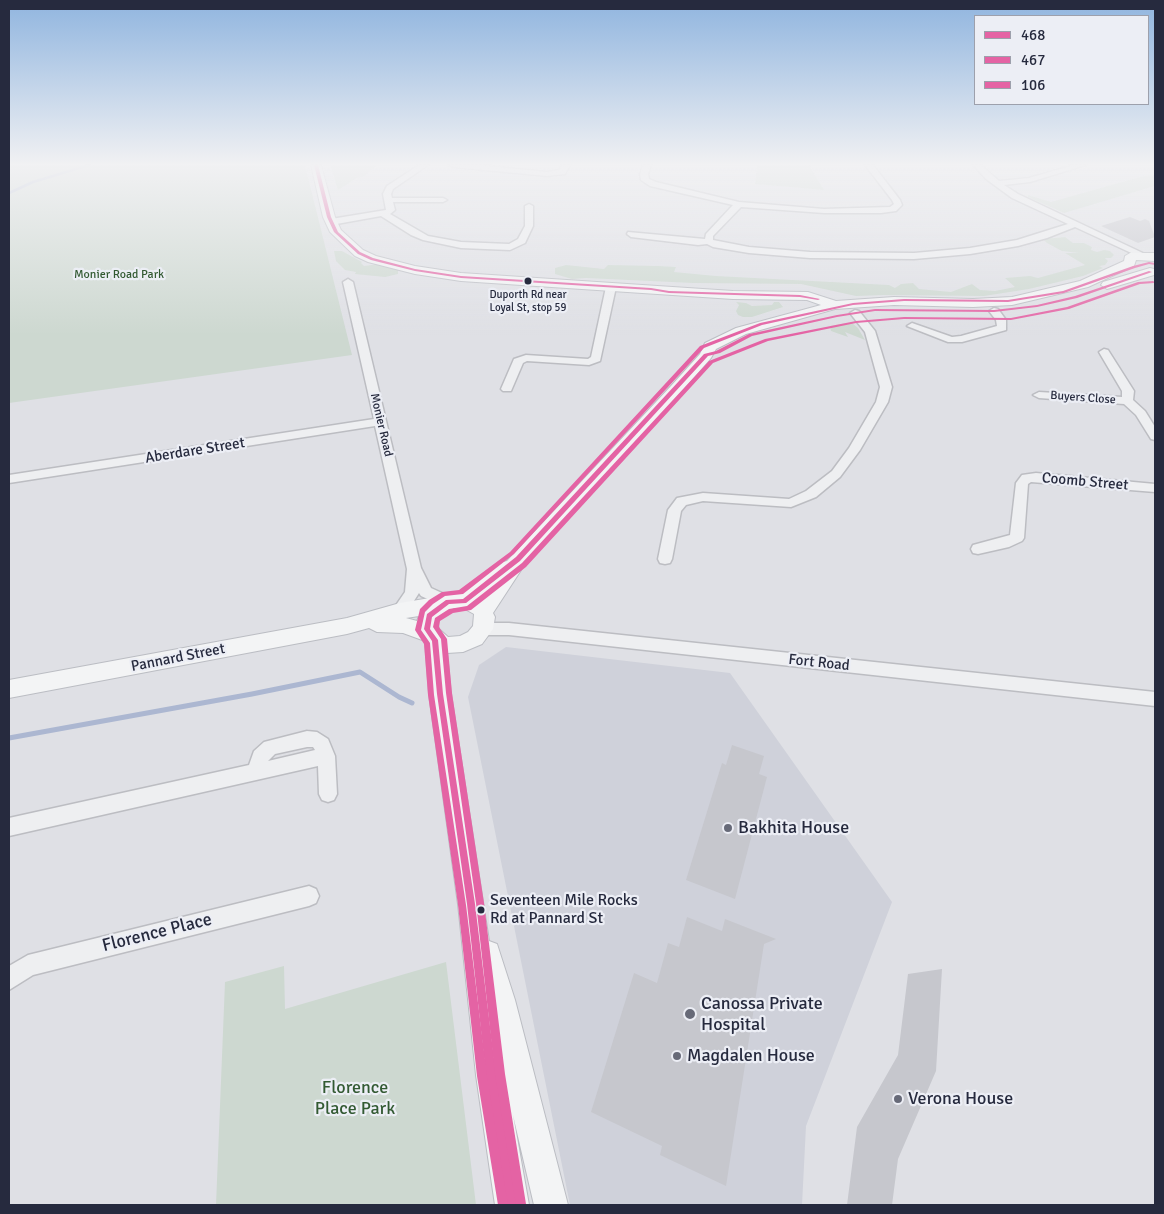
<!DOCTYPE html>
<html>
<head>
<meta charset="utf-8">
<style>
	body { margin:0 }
	#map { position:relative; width:1164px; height:1214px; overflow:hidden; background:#dfe0e5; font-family:Signika,sans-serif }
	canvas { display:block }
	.frame { position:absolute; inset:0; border:10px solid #262a3e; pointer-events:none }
	.legend { position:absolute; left:974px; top:15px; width:175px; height:90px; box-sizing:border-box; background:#eceef5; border:1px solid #9da0ac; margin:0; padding:6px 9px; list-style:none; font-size:15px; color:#262a3e }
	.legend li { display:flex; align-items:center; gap:10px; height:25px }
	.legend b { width:25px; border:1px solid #9da0ac }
</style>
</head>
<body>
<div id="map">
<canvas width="1164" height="1214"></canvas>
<div class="frame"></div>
<ul class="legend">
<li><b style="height:6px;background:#e463a4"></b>468</li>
<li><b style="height:6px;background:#e463a4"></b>467</li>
<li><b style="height:6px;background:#e463a4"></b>106</li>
</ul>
</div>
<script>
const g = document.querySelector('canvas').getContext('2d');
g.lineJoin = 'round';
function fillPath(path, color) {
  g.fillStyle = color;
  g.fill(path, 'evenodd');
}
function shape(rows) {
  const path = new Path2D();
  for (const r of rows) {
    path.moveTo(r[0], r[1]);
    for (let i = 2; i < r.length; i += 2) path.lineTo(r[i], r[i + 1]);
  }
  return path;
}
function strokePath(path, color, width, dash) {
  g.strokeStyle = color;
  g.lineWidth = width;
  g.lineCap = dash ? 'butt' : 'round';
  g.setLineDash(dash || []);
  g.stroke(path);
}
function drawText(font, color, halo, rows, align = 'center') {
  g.font = font + ' Signika,sans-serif';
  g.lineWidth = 4.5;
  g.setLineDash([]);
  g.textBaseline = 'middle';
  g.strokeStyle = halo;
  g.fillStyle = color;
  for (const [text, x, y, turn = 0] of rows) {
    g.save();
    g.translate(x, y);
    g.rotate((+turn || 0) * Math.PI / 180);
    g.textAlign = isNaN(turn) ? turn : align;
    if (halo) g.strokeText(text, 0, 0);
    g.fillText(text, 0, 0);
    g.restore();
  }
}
fillPath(shape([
	[506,647,730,673,892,902,806,1126,802,1205,570,1205,468,697,479,665]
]), '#cfd1da');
fillPath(shape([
	[9,165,305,165,352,355,9,403],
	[330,165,378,165,363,177,357,178,338,190],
	[757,165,809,165,824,190,755,184],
	[1155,175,1155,186,1064,213,1028,197,1028,195,1051,202,1143,176],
	[1065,237,1073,243,1084,243,1092,247,1091,250,1097,252,1104,250,1110,251,1114,255,1111,258,1105,258,1108,261,1105,265,1099,266,1103,268,1083,276,1029,289,984,296,884,295,856,296,801,284,693,283,586,278,572,279,555,274,555,268,566,265,604,269,608,265,658,266,676,267,674,272,716,276,889,285,895,288,901,284,913,283,919,289,951,292,972,284,980,290,995,291,1015,287,1005,278,1030,276,1038,278,1085,265,1065,253,1079,253,1062,251,1047,243,1043,239],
	[334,251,342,251,362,262,361,263,364,266,379,264,398,270,398,274,385,277,355,274,356,272,345,270,336,261],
	[736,302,746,303,752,306,772,305,774,302,779,302,783,307,752,317,743,317,738,315,736,311,739,305],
	[846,323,852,323,858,328,865,340,845,332,848,337,831,331,830,326],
	[446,962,476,1205,216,1205,225,982,284,966,285,1009]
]), '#cdd8d0');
strokePath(shape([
	[9,193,33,182,89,165]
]), '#acb7d1', 2.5);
strokePath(shape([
	[9,738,252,694,360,672,399,697,412,703]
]), '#acb7d1', 5);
fillPath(shape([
	[1130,217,1140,221,1145,219,1149,221,1155,237,1138,243,1101,226],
	[732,745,764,756,759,774,767,777,735,899,686,880,722,763,726,765],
	[687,917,722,931,725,919,776,939,764,944,726,1186,660,1155,662,1146,591,1112,634,973,657,983,668,943,679,947],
	[942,969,936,1071,898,1159,892,1205,847,1205,857,1127,898,1055,908,974]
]), '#c6c7cd');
const minor = shape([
	[419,165,428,165,393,189,391,194,392,198,443,198,447,200,443,202,393,202,395,210,390,214,428,236,461,242,509,244,518,239,525,226,525,206,529,204,533,206,533,226,525,243,510,250,461,248,423,240,411,235,381,216,331,225,327,222,331,219,386,210,383,194,387,186,419,165],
	[449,165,477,165,547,172,559,170,562,165,570,165,565,174,547,176,453,167,449,165],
	[643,165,651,165,648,174,649,179,656,182,739,202,824,209,890,207,894,204,892,200,865,165,873,165,900,200,902,205,896,211,881,213,824,213,741,207,713,236,713,240,749,247,810,252,914,253,970,248,1017,240,1068,224,1012,198,986,179,973,165,981,165,999,181,1029,178,1074,165,1086,165,1030,182,1004,185,1018,194,1147,255,1146,257,1140,257,1075,227,1047,238,1018,246,970,254,914,259,810,258,749,253,713,247,707,244,698,245,631,237,627,234,628,232,705,239,706,234,733,205,650,186,641,180,640,174,643,165],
	[348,279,353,282,421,568,431,588,453,598,455,602,453,606,448,608,443,606,421,596,419,593,405,615,400,617,395,615,392,611,405,592,407,569,375,426,9,483,9,475,374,419,343,282,348,279],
	[611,284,616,287,600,361,589,365,527,361,523,363,511,391,503,391,501,389,514,359,526,355,588,359,591,357,606,287,611,284],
	[994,308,998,309,1006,320,1006,330,962,342,948,342,907,326,912,323,952,337,961,336,997,326,996,320,989,311,994,308],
	[855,310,859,311,875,331,892,387,888,402,860,450,840,477,816,497,791,507,703,501,686,505,681,511,672,559,670,563,665,564,660,563,658,559,668,510,677,498,703,493,789,499,806,491,832,471,849,448,876,402,880,387,865,332,850,313,855,310],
	[1104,349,1108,350,1134,391,1133,400,1145,411,1155,427,1155,440,1151,439,1136,415,1124,404,1039,398,1033,395,1039,392,1122,397,1122,391,1099,352,1104,349],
	[1036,473,1155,484,1155,492,1031,482,1028,484,1024,538,1022,541,1009,547,978,554,973,553,971,549,973,545,1010,535,1016,483,1022,475,1036,473],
	[483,623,509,623,1155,692,1155,706,509,635,483,635,478,633,475,629,478,625,483,623],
	[307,731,317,732,328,739,335,756,337,794,334,800,328,802,322,800,319,794,318,766,9,836,9,818,249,765,254,751,264,742,307,731],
	[307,747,313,747,315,750,268,761,275,754,307,747],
	[309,886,316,889,319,896,316,903,309,906,33,975,9,990,9,966,28,955,309,886]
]);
const major = shape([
	[311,165,321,165,335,217,341,230,363,250,376,256,415,266,461,273,733,291,808,292,836,301,894,297,973,299,1012,297,1080,281,1124,261,1125,256,1130,253,1155,253,1155,261,1136,260,1134,266,1088,287,1012,305,973,307,894,305,835,309,746,334,716,349,711,358,681,392,525,564,493,613,495,617,493,629,482,644,463,652,447,653,451,694,489,941,497,944,515,1000,568,1205,534,1205,513,1115,529,1205,495,1205,476,1075,458,904,429,694,425,641,403,633,377,632,369,628,347,634,9,698,9,680,347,618,400,603,460,593,499,563,507,561,671,386,700,354,705,343,736,328,821,305,807,300,733,299,461,281,415,274,368,262,355,256,330,232,323,217,311,165],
	[454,608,465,609,474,614,473,626,468,632,460,636,448,637,439,629,437,622,443,614,454,608],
	[419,616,417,621,406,618,419,616],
	[1150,268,1154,269,1154,275,1107,289,1101,285,1103,282,1150,268]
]);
strokePath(minor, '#bcbdc2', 3);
strokePath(major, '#bbbdc3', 2);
fillPath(minor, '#eeeff1');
fillPath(major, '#f3f4f5');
fillPath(shape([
	[314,165,318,165,331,217,338,232,360,252,373,258,415,269,461,276,651,288,669,291,800,295,820,299,818,300,800,297,669,293,651,290,461,278,415,271,371,260,358,254,334,232,327,217,314,165],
	[1149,271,1152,272,1077,298,1037,307,994,312,875,311,837,317,752,336,720,353,708,356,520,561,466,603,449,604,432,617,430,629,438,640,443,694,475,904,496,1075,517,1205,507,1205,486,1075,467,904,437,694,432,641,424,629,427,614,446,600,463,599,516,557,704,354,716,351,749,334,837,315,875,309,994,310,1037,305,1075,296,1149,271]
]), '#e463a4');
fillPath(shape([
	[1153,281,1155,282,1154,283,1140,284,1069,309,1011,320,904,319,856,323,768,341,713,363,526,567,471,610,453,613,440,621,439,627,447,639,452,693,484,903,505,1074,526,1204,526,1205,516,1205,495,1074,476,903,446,693,441,639,433,627,435,618,449,609,467,606,522,563,709,361,765,339,856,321,904,317,1011,318,1067,307,1138,282,1153,281]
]), '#e463a4');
fillPath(shape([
	[1149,262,1155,263,1155,265,1149,264,1135,268,1064,293,1008,302,904,301,853,305,762,325,704,348,514,554,463,594,445,596,433,604,425,612,421,630,430,643,434,695,466,905,487,1076,508,1205,498,1205,477,1076,458,905,428,695,424,644,415,630,420,609,429,600,442,592,459,590,510,552,700,346,760,323,853,303,904,299,1008,300,1063,291,1133,266,1149,262]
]), '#e463a4');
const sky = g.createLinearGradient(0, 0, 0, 335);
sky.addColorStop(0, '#90b5df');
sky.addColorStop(0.49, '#f1f1f3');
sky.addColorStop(1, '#f1f1f300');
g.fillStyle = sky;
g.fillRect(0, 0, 1164, 335);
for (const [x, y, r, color] of [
	[528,281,4.5,"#262a3e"],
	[728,828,5,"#676a78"],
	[481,910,4.5,"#262a3e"],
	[690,1014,6,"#676a78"],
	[677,1056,5,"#676a78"],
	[898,1099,5,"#676a78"]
]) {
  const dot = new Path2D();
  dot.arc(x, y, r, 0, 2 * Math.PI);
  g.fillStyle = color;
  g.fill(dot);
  strokePath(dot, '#eceef5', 2);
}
drawText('11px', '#262a3e', '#eceef5', [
	["Duporth Rd near",528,295],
	["Loyal St, stop 59",528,308]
]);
drawText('12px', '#335a33', '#eceef5', [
	["Monier Road Park",119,275]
]);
drawText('12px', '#262a3e', '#eceef5', [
	["Buyers Close",1083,398,4],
	["Monier Road",381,425,77]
]);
drawText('15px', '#262a3e', '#eceef5', [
	["Aberdare Street",195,451,-9],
	["Coomb Street",1085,482,5],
	["Pannard Street",178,658,-11],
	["Fort Road",819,663,6]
]);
drawText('16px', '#262a3e', '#eceef5', [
	["Seventeen Mile Rocks",490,901],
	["Rd at Pannard St",490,919]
], 'left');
drawText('18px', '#262a3e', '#eceef5', [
	["Bakhita House",738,828],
	["Canossa Private",701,1004],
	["Hospital",701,1025],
	["Magdalen House",687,1056],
	["Verona House",908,1099]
], 'left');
drawText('18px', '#262a3e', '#eceef5', [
	["Florence Place",157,933,-14]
]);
drawText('18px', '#335a33', '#eceef5', [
	["Florence",355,1088],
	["Place Park",355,1109]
]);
</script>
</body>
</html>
